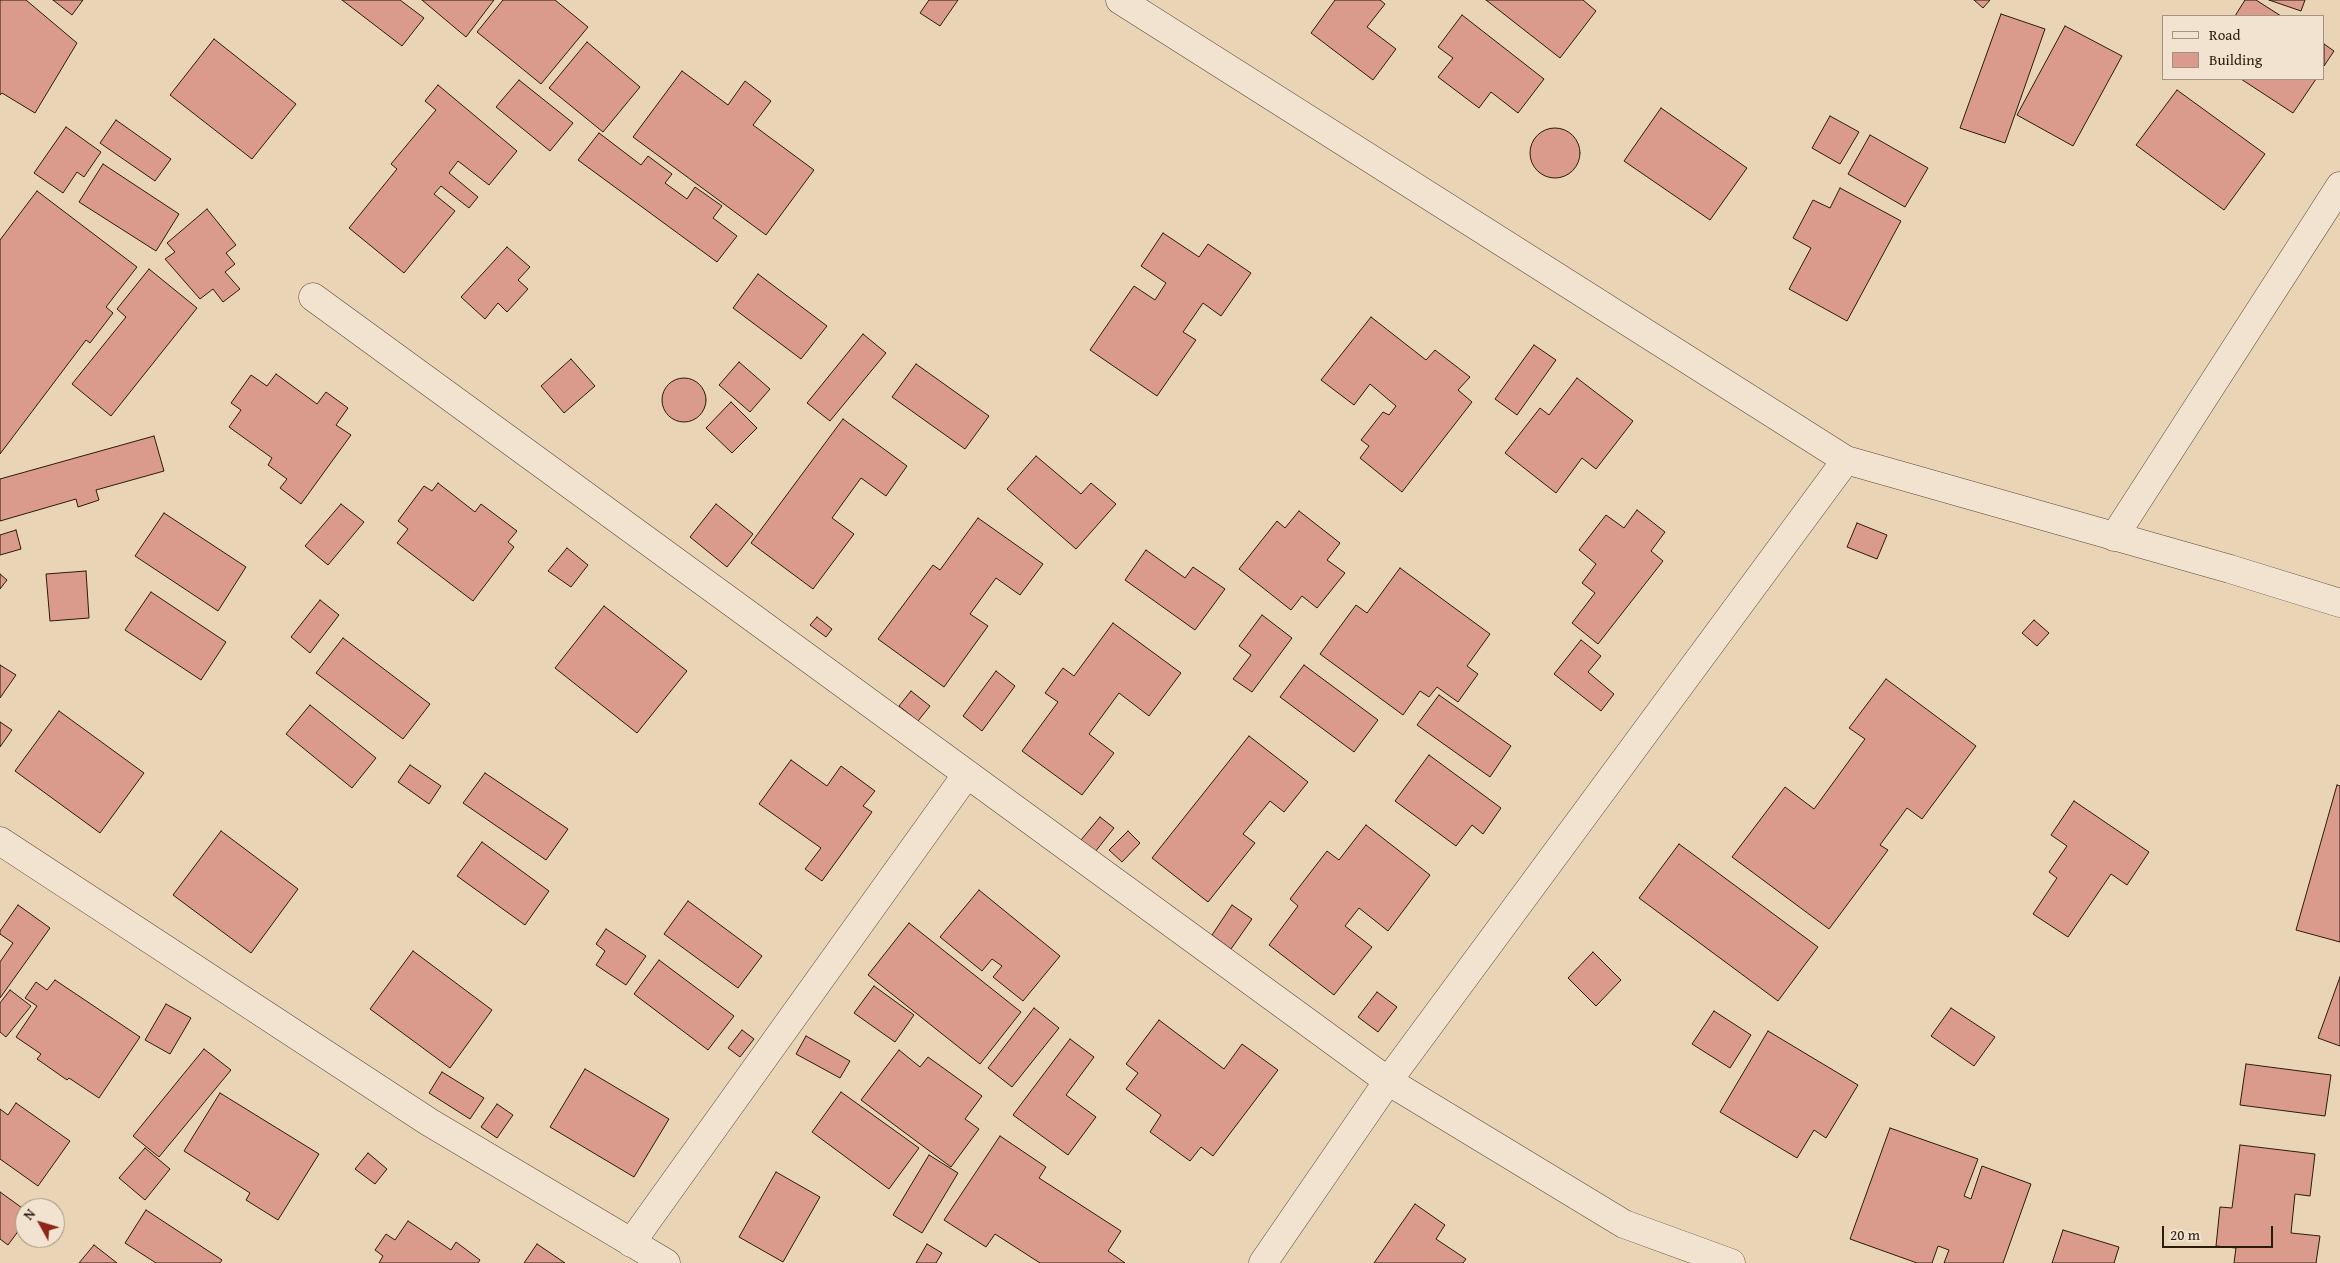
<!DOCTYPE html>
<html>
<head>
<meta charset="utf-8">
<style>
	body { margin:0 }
	#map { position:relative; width:2340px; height:1263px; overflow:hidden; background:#e9d4b6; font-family:"Gentium Book Plus",serif }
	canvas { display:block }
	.legend { position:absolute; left:2162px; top:15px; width:162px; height:65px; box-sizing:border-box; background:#f1e3d0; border:1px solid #a29382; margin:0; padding:6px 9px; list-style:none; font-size:15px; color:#2b1b0c }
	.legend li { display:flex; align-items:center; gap:10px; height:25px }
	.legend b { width:25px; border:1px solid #a29382 }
	.north { position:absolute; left:15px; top:1198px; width:50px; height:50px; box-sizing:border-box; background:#f1e3d0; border:1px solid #a29382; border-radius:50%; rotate:309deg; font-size:14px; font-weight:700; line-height:20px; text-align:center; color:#2b1b0c }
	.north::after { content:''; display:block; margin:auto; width:18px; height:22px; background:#8f2418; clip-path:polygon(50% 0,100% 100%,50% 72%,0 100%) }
	.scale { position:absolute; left:2162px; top:1226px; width:111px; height:22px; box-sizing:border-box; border:2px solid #2b1b0c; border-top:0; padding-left:6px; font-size:15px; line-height:18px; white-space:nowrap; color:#2b1b0c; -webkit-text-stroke:4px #f1e3d0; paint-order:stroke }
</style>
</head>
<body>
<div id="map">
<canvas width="2340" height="1263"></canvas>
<ul class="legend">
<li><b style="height:6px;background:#f1e3d0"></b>Road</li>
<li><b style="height:14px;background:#db9b8c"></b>Building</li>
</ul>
<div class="north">N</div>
<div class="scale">20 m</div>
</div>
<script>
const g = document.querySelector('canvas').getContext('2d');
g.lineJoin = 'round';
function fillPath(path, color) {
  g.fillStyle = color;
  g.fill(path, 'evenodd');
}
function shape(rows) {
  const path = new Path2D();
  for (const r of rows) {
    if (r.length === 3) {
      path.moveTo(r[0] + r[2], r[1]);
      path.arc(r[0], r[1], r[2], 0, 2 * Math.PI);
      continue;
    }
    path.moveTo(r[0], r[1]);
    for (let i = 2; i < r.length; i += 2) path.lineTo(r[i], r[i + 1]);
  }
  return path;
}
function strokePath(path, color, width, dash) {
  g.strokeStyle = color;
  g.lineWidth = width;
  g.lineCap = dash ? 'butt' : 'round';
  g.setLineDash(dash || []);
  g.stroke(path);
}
const building = shape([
	[0,0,26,0,77,43,35,113,2,93,0,95,0,0],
	[53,0,83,0,72,15,53,0],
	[342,0,400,0,424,18,402,46,342,0],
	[422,0,494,0,466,37,422,0],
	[503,0,555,0,588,27,541,84,477,32,503,0],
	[929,0,958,0,940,26,920,13,929,0],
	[1335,0,1380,0,1385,4,1367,27,1396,49,1373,80,1311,33,1335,0],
	[1486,0,1583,0,1596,11,1560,58,1486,0],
	[1974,0,1990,0,1983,8,1974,0],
	[2245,0,2256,0,2281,16,2235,16,2245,0],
	[2269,0,2305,0,2301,11,2269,0],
	[2001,14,2045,29,2005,143,1960,128,2001,14],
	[1462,15,1544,79,1518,113,1491,92,1479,108,1438,77,1453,58,1438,47,1462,15],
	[2065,26,2122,56,2073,146,2017,115,2065,26],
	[214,39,296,104,252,159,170,95,214,39],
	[587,42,640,87,603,132,549,88,587,42],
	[2324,44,2334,51,2324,66,2324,44],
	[682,71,728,105,745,81,771,101,753,125,814,170,766,235,633,137,682,71],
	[2241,79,2316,79,2293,113,2241,79],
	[519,80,573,123,550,151,496,107,519,80],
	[438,85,517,151,489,185,458,161,449,173,478,197,469,208,441,186,434,194,455,211,404,273,349,228,397,169,391,164,436,110,425,101,438,85],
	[2177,90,2265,154,2224,210,2136,145,2177,90],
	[1661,108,1747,168,1710,220,1624,161,1661,108],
	[1830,116,1859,132,1840,164,1812,148,1830,116],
	[116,120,171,159,155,181,100,143,116,120],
	[66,127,101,152,84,177,77,172,63,193,34,173,66,127],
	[1555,153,25],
	[599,133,641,165,648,156,672,174,665,183,687,199,695,187,722,206,713,218,737,236,717,262,578,160,599,133],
	[1870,135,1928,168,1905,207,1848,174,1870,135],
	[103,164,179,214,156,251,79,202,103,164],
	[1840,188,1901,221,1847,321,1789,289,1811,248,1793,238,1813,200,1830,208,1840,188],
	[37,191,137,267,106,307,113,313,90,343,86,340,0,454,0,240,37,191],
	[207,209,236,245,226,253,235,264,225,272,240,289,223,302,213,289,200,299,165,259,175,252,167,243,207,209],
	[1163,233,1199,257,1208,244,1251,273,1221,316,1203,303,1183,332,1196,340,1157,396,1090,350,1134,286,1155,300,1166,283,1141,266,1163,233],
	[507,247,530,267,518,280,528,289,507,312,498,303,485,319,461,297,507,247],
	[149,269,197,308,111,416,72,384,126,317,117,309,149,269],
	[758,274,827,326,801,359,733,308,758,274],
	[1371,317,1426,360,1435,350,1470,377,1458,390,1472,402,1402,492,1360,458,1369,446,1361,440,1383,412,1389,415,1396,406,1370,384,1354,405,1321,380,1371,317],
	[863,334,886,353,830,421,807,403,863,334],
	[1534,345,1556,360,1517,415,1495,399,1534,345],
	[571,359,595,386,564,413,541,386,571,359],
	[739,362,770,389,750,412,719,385,739,362],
	[916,364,989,416,965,449,892,397,916,364],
	[276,374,317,404,326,392,348,408,336,425,351,435,301,504,280,488,287,479,268,465,272,458,229,427,241,410,231,403,251,375,267,386,276,374],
	[1577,378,1633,421,1596,469,1582,458,1556,493,1505,453,1540,408,1549,415,1577,378],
	[684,400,22],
	[731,402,757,428,732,453,706,428,731,402],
	[843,419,907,466,886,496,861,478,832,518,854,534,813,589,751,543,843,419],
	[154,436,164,471,96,490,99,500,78,507,76,499,0,521,0,479,154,436],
	[1036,456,1081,494,1091,483,1116,504,1076,549,1007,489,1036,456],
	[438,483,475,512,481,504,517,531,508,542,514,547,473,601,397,543,408,529,398,521,424,486,432,491,438,483],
	[341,504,364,522,328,565,305,546,341,504],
	[716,504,753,534,727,567,690,537,716,504],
	[1637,510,1665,532,1651,551,1663,561,1598,644,1572,623,1595,593,1582,583,1596,564,1579,550,1606,515,1624,528,1637,510],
	[1299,511,1340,543,1327,560,1345,573,1317,608,1302,596,1291,610,1239,569,1277,521,1285,528,1299,511],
	[164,513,246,567,218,611,135,556,164,513],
	[978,518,1043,564,1020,595,996,578,970,614,988,626,944,687,878,639,933,565,940,570,978,518],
	[1857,523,1887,535,1877,559,1847,547,1857,523],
	[16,530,21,549,0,555,0,535,16,530],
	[567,548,588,565,571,587,548,571,567,548],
	[1146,550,1185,578,1193,567,1225,589,1195,630,1125,580,1146,550],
	[1400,568,1490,634,1467,666,1478,674,1458,702,1437,687,1429,697,1420,691,1403,715,1320,654,1356,605,1367,613,1400,568],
	[86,571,89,618,50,621,46,574,86,571],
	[0,574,7,580,0,589,0,574],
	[151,592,226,642,201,680,125,630,151,592],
	[320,600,339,615,310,653,291,637,320,600],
	[604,606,687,671,637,733,555,668,604,606],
	[1262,615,1292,638,1252,692,1233,679,1251,655,1239,646,1262,615],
	[817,617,832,629,826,637,810,625,817,617],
	[2034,620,2049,633,2037,646,2022,633,2034,620],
	[1113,623,1181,673,1149,716,1119,693,1089,734,1114,753,1082,795,1022,751,1058,702,1045,693,1063,668,1074,676,1113,623],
	[343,638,430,704,403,739,316,673,343,638],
	[1581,640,1601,656,1588,672,1614,694,1601,711,1554,674,1581,640],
	[0,665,16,675,0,698,0,665],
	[1304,665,1378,720,1354,752,1280,697,1304,665],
	[996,671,1015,686,982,731,963,716,996,671],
	[1886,679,1976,746,1922,819,1907,808,1880,845,1888,850,1829,929,1732,857,1785,787,1814,809,1865,739,1849,728,1886,679],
	[911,691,930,706,918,721,899,706,911,691],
	[1439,695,1511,746,1490,777,1417,725,1439,695],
	[310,705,376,758,352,788,286,734,310,705],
	[59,711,144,773,100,833,15,771,59,711],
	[0,722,12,730,0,747,0,722],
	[1249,736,1308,782,1284,812,1270,801,1243,834,1255,843,1208,902,1152,858,1249,736],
	[1429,755,1501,808,1483,834,1472,825,1456,846,1395,801,1429,755],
	[791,760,827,786,841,766,875,791,863,806,872,812,822,881,805,869,821,848,759,804,791,760],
	[410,765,441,786,429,804,398,782,410,765],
	[485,773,568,829,546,860,463,803,485,773],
	[2337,785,2340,786,2340,942,2296,930,2337,785],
	[2074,801,2149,852,2127,885,2111,874,2068,937,2033,914,2057,878,2049,872,2067,846,2051,835,2074,801],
	[1100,817,1114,828,1095,852,1081,840,1100,817],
	[1366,825,1430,875,1388,931,1359,908,1345,926,1372,947,1334,995,1269,945,1298,906,1290,899,1327,851,1339,860,1366,825],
	[221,831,298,889,251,953,173,895,221,831],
	[1128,831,1140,843,1122,862,1109,850,1128,831],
	[482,842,549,891,525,925,457,876,482,842],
	[1679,844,1818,947,1778,1001,1639,898,1679,844],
	[979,890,1060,956,1023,1001,993,977,1002,966,992,959,982,971,940,937,979,890],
	[688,901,762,956,738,988,664,934,688,901],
	[18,905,50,928,0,998,0,962,13,943,0,934,0,931,18,905],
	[1232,905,1252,919,1231,949,1212,935,1232,905],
	[909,923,1021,1012,980,1064,868,975,909,923],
	[606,929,646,956,626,985,596,965,605,951,596,944,606,929],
	[413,951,492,1010,450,1068,370,1009,413,951],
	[1593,952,1621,980,1596,1006,1568,978,1593,952],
	[659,960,734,1016,708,1050,634,994,659,960],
	[2340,977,2340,1046,2318,1038,2340,977],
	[55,980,140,1037,99,1098,69,1078,67,1080,37,1059,41,1054,16,1037,37,1006,25,998,36,982,47,990,55,980],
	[874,986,914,1015,895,1042,854,1013,874,986],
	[10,990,31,1006,6,1037,0,1032,0,1003,10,990],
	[1377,992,1397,1007,1378,1032,1358,1017,1377,992],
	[166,1004,191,1018,170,1054,145,1040,166,1004],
	[1034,1008,1059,1028,1012,1087,988,1068,1034,1008],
	[1951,1008,1995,1037,1974,1066,1931,1036,1951,1008],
	[1714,1011,1751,1035,1730,1068,1692,1044,1714,1011],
	[1159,1020,1224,1069,1242,1044,1278,1070,1213,1156,1201,1147,1190,1161,1150,1132,1161,1115,1126,1089,1138,1073,1126,1064,1159,1020],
	[742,1030,754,1039,740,1057,728,1048,742,1030],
	[1768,1031,1858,1085,1826,1138,1814,1130,1797,1158,1720,1112,1768,1031],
	[806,1036,850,1061,840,1078,796,1054,806,1036],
	[1070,1039,1094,1057,1066,1095,1096,1117,1068,1155,1013,1115,1070,1039],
	[204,1049,231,1070,159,1157,133,1136,204,1049],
	[899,1050,920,1067,928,1057,982,1096,965,1119,979,1129,951,1167,861,1100,899,1050],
	[2246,1064,2331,1075,2325,1116,2240,1105,2246,1064],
	[585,1069,669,1119,634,1177,550,1127,585,1069],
	[442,1072,484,1098,470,1119,429,1093,442,1072],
	[841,1092,919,1148,889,1189,812,1132,841,1092],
	[220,1093,319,1154,278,1220,246,1200,250,1193,184,1151,220,1093],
	[16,1103,70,1141,38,1186,0,1159,0,1109,8,1115,16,1103],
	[497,1104,513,1115,497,1138,481,1127,497,1104],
	[1890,1128,1978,1159,1964,1196,1971,1199,1982,1166,2031,1184,2003,1263,1944,1263,1949,1250,1938,1246,1932,1263,1917,1263,1850,1239,1890,1128],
	[1000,1136,1046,1167,1039,1178,1121,1231,1108,1251,1125,1263,1040,1263,995,1234,986,1247,944,1220,1000,1136],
	[2240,1145,2315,1154,2310,1196,2295,1194,2291,1233,2320,1236,2316,1263,2234,1263,2236,1248,2216,1246,2220,1207,2232,1208,2240,1145],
	[145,1148,170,1169,145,1200,119,1178,145,1148],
	[368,1153,387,1169,375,1184,355,1169,368,1153],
	[929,1155,958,1173,922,1233,893,1215,929,1155],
	[776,1172,820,1197,783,1262,739,1237,776,1172],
	[0,1192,25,1210,25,1222,8,1245,0,1239,0,1192],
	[1415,1204,1445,1225,1436,1239,1466,1259,1463,1263,1374,1263,1415,1204],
	[146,1210,222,1260,220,1263,156,1263,125,1243,146,1210],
	[408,1221,451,1250,456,1242,480,1260,478,1263,379,1263,383,1256,375,1250,386,1234,395,1240,408,1221],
	[2063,1230,2119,1247,2114,1263,2052,1263,2063,1230],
	[537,1244,565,1263,524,1263,537,1244],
	[927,1244,942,1253,936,1263,916,1263,927,1244],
	[94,1245,117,1263,79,1263,94,1245]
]);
fillPath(building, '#db9b8c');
strokePath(building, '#2b1b0c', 1);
const minor = shape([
	[1120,0,1846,460,2230,569,2340,603],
	[313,297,1388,1081,1624,1224,1731,1263],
	[2114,537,2340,186],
	[0,841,429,1122,666,1263],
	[631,1243,967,774],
	[1263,1263,1388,1081,1846,460]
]);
strokePath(minor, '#5a4936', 29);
strokePath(minor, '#f1e3d0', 28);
</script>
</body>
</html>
